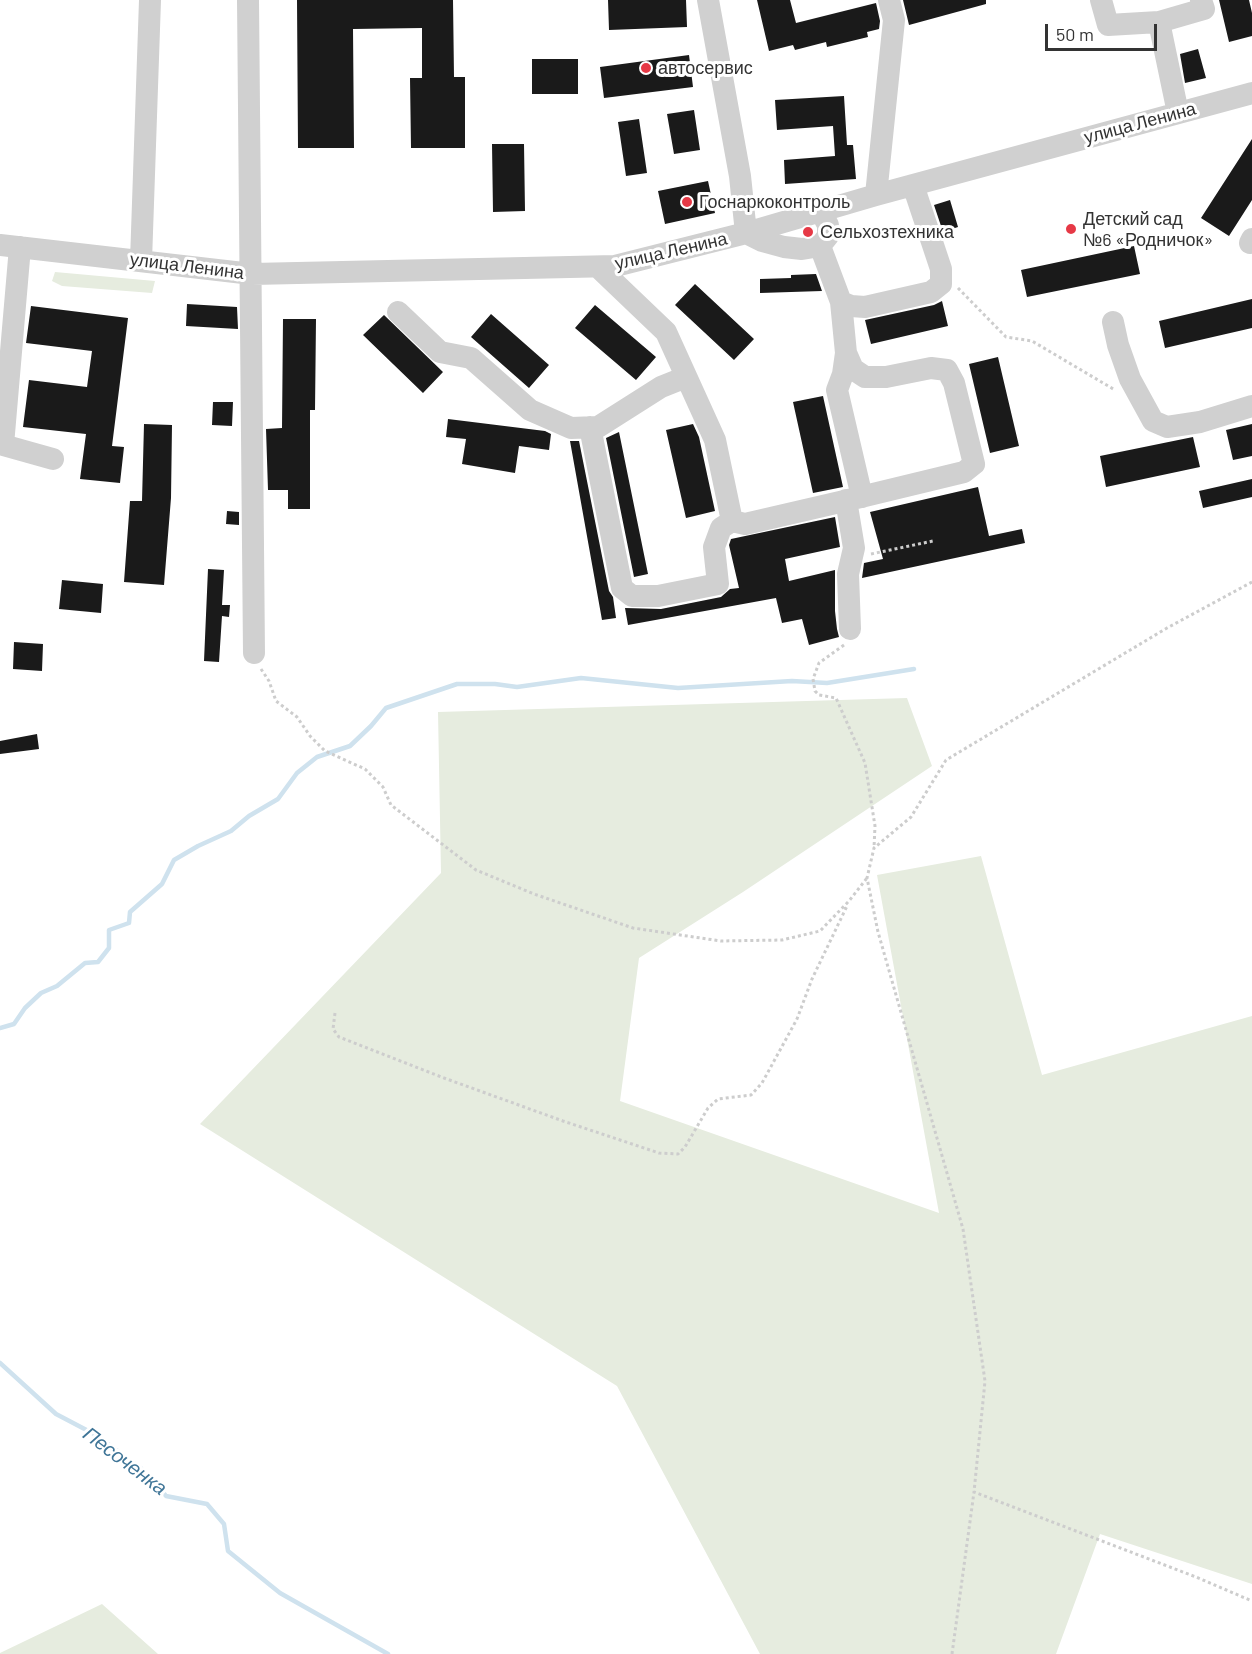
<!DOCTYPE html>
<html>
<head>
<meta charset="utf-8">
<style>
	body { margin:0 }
	#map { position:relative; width:1252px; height:1654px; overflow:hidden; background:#fff; font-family:Barlow,sans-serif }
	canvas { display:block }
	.scale { position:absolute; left:1045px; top:24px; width:112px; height:27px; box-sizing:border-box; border:3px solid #333; border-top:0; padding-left:8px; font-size:18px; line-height:21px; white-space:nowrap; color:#333; -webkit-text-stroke:4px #fff; paint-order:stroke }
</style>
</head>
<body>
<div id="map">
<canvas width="1252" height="1654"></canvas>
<div class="scale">50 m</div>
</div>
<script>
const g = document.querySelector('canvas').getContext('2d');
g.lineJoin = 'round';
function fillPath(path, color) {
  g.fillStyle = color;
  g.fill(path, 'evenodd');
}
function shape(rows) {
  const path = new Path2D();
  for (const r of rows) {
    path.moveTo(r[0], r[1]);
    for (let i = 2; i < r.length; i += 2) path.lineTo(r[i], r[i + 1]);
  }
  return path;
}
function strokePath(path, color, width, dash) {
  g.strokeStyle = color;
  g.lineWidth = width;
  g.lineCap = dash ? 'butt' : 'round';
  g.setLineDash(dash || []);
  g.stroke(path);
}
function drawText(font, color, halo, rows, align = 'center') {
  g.font = font + ' Barlow,sans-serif';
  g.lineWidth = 6;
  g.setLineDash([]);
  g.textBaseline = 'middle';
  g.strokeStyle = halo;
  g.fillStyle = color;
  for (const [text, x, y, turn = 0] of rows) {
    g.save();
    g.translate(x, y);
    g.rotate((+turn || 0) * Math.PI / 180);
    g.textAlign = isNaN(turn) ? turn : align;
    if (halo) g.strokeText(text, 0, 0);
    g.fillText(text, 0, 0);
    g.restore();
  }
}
fillPath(shape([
	[55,272,155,281,152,293,62,286,52,281],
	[907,698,932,766,743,892,639,958,620,1101,939,1213,877,875,981,856,1042,1075,1252,1016,1252,1584,1100,1534,1056,1654,760,1654,617,1386,200,1124,441,873,438,712],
	[102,1604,158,1654,0,1654,0,1653]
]), '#e6ecdf');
strokePath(shape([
	[0,1028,14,1024,25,1008,41,993,57,986,85,963,98,962,109,948,109,930,129,923,130,912,162,884,174,860,198,846,231,831,249,816,278,799,297,773,317,757,350,746,371,726,386,708,457,684,495,684,517,687,581,678,678,688,792,681,827,683,914,669],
	[0,1363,56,1414,96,1435,150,1475,166,1496,207,1504,224,1524,228,1551,280,1593,388,1654]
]), '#cfe2ee', 4.5);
fillPath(shape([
	[297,0,453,0,454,77,465,77,465,148,411,148,410,78,422,78,422,28,353,29,354,148,298,148],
	[608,0,686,0,687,27,609,30],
	[757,0,790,0,796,23,876,3,880,21,879,29,867,32,868,37,827,47,826,42,795,50,793,45,769,51],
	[903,0,986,0,986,4,909,25],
	[1219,0,1249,0,1252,13,1252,36,1229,42],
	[1198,49,1206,78,1185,83,1180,54],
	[689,55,693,87,604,98,600,67],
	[532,59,578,59,578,94,532,94],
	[844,96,847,145,853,145,856,179,785,184,784,160,835,156,833,126,777,130,775,100],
	[694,110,700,150,674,154,667,114],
	[639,119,647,173,626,176,618,122],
	[1252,139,1252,200,1229,236,1201,218],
	[492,144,524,144,525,211,493,212],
	[708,181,715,213,665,224,658,191],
	[950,200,958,227,943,232,934,205],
	[1134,246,1140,274,1027,297,1021,270],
	[816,274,822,291,760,293,760,279,791,278,791,275],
	[695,284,754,339,734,360,675,305],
	[1252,299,1252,328,1165,348,1159,321],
	[942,301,948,326,871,344,865,320,934,305],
	[187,304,237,307,238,329,186,326],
	[595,305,656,357,636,380,575,328],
	[31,306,128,318,112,446,124,447,120,483,80,479,86,434,23,427,29,380,87,387,92,351,26,343],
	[491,314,549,365,529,388,471,337],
	[384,315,443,372,423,393,363,335],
	[283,319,316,319,315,410,310,410,310,509,288,509,288,490,268,490,266,429,282,428],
	[998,357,1019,446,990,453,969,364],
	[823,396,843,487,813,493,793,402],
	[213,402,233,402,232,426,212,425],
	[448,419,545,431,551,434,549,450,519,446,515,473,462,464,466,439,446,437],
	[144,424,172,425,171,498,164,585,124,582,130,501,142,501],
	[693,424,699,437,715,511,686,518,666,430],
	[1252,424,1252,456,1233,460,1226,430],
	[619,432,648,574,634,577,606,438],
	[1193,437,1200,467,1106,487,1100,456],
	[570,441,579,441,609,591,613,597,616,618,602,620],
	[1252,479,1252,497,1203,508,1199,491],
	[978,487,989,536,1022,529,1025,543,862,578,864,563,883,559,870,512],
	[227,511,239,512,239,525,226,524],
	[835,517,840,547,785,559,789,581,835,570,835,611,837,629,839,637,809,645,802,619,782,623,776,598,628,625,625,608,661,609,721,597,730,589,739,588,729,545,731,539],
	[208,569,224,570,222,605,230,605,229,617,222,616,219,662,204,661],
	[62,580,103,584,101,613,59,609],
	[14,642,43,644,42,671,13,669],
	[37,734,39,749,0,754,0,741]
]), '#1a1a1a');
strokePath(shape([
	[958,288,1006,337,1032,341,1115,390],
	[871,554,933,541],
	[1252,582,1167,628,946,760,911,817,874,848,867,878,878,932,963,1229,985,1381,974,1492,1196,1577,1252,1601],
	[844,645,819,663,813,679,815,691,819,695,836,698,865,763,875,826,874,848],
	[261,669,269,681,276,701,297,717,310,736,325,751,365,769,383,787,391,805,476,870,534,894,633,928,721,941,782,940,820,931,849,901,867,878],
	[335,1013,333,1029,339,1037,444,1078,563,1121,659,1153,678,1154,685,1147,708,1108,718,1099,751,1095,762,1083,797,1019,812,979,847,906],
	[952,1654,974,1492]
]), '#cdcdcd', 3, [3, 3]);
strokePath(shape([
	[248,0,254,653],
	[708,0,740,176,746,233,762,241,784,247,802,249,820,246,828,236,828,225,823,216,816,212],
	[1101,0,1108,25,1159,22,1178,113],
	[1159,22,1204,9,1201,0],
	[876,195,894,20,889,0],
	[1250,243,1252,239],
	[0,245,252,274,615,266,746,233,876,195,1252,93],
	[820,246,841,302,846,353,843,374,837,390,862,497],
	[20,247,3,445,53,459],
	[141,261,150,0],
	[598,267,666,332,715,440,732,521,745,524,840,502,964,472,974,464,954,383,947,370,931,368,886,377,865,377,853,369,846,353],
	[841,302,851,306,865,307,931,292,941,284,941,269,913,185],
	[398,312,440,352,471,358,530,410,571,428,598,427,661,387,686,377],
	[1113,322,1118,345,1130,379,1153,421,1167,427,1200,422,1252,406],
	[590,427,622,588,632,596,658,596,718,584,714,547,721,528,732,521],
	[846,500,854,548,848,574,850,629]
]), '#d0d0d0', 22);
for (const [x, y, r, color] of [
	[646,68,6,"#e63946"],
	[687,202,6,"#e63946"],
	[1071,229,6,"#e63946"],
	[808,232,6,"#e63946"]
]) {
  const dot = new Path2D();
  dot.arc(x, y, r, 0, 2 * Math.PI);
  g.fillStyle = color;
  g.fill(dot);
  strokePath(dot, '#fff', 2);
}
drawText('18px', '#333', '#fff', [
	["автосервис",658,68],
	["Госнаркоконтроль",699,202],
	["Детский сад",1083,219],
	["№6 «Родничок»",1083,240],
	["Сельхозтехника",820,232]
], 'left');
drawText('18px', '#333', '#fff', [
	["улица Ленина",1140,123,-15],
	["улица Ленина",671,251,-13],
	["улица Ленина",187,266,7]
]);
drawText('italic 20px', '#3f7597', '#fff', [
	["Песоченка",125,1461,37]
]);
</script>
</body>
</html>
